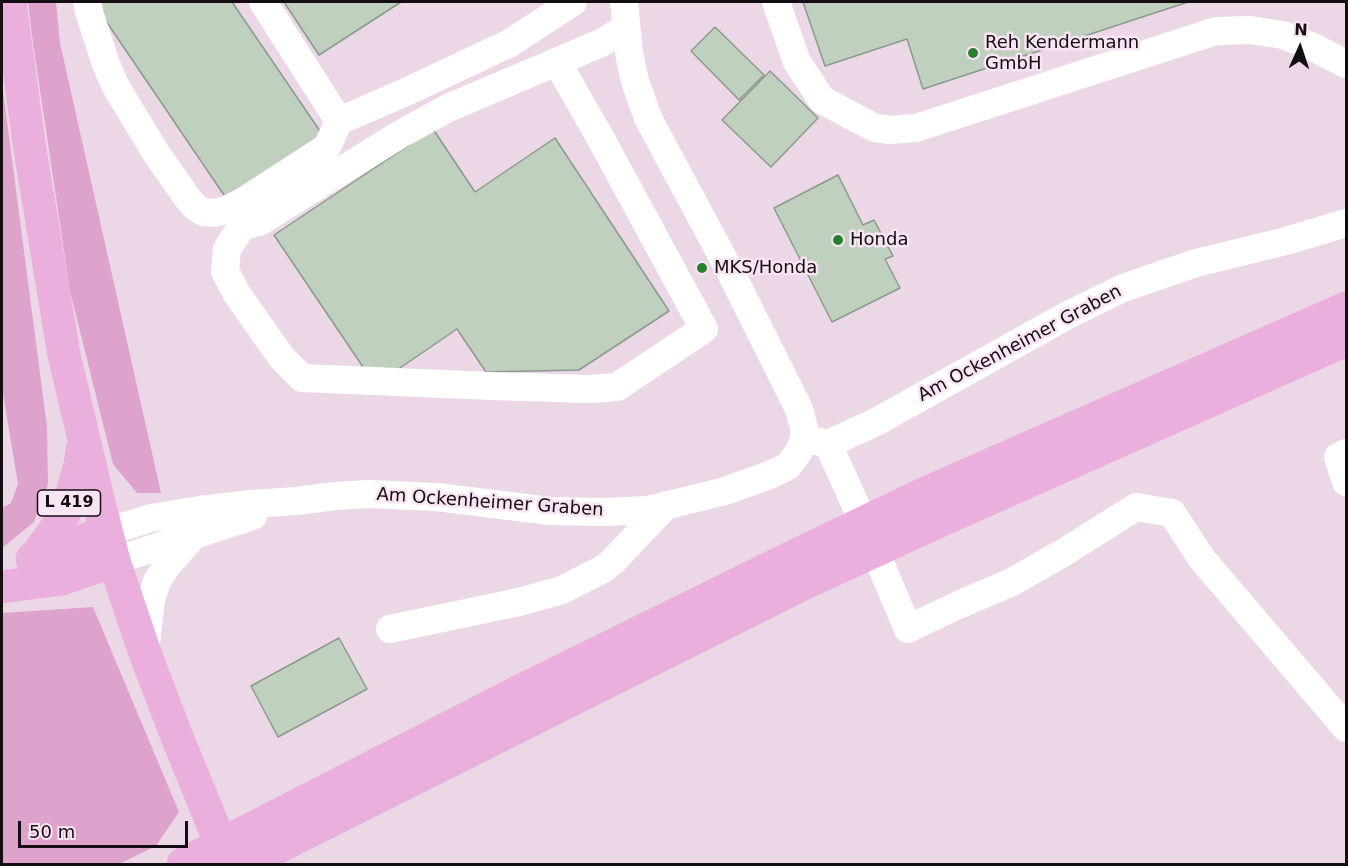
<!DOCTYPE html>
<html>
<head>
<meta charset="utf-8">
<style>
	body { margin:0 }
	#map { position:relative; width:1348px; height:866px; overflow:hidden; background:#ecd7e6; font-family:"DejaVu Sans",sans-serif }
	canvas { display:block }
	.frame { position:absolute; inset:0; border:3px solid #140d12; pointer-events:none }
	.north { position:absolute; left:1270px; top:18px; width:60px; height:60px; -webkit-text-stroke:4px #f9e4f3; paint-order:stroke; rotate:3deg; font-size:16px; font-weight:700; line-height:24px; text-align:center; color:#140d12 }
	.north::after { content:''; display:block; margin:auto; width:21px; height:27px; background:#140d12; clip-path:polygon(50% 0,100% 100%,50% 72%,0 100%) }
	.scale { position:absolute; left:18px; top:821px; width:170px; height:27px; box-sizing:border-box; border:3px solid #140d12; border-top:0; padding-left:8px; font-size:18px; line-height:21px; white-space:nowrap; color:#140d12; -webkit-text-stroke:4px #f9e4f3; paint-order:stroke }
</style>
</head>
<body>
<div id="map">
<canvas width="1348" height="866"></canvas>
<div class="frame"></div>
<div class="north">N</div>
<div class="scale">50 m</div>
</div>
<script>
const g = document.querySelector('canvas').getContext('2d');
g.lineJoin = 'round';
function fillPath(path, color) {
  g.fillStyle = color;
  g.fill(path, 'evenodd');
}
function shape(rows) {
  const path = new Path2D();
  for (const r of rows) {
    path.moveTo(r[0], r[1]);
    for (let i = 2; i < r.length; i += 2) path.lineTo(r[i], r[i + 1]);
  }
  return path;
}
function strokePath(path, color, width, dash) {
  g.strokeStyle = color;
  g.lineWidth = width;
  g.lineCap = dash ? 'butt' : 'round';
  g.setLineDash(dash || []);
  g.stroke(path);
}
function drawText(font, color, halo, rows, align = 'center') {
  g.font = font + ' "DejaVu Sans",sans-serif';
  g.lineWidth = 5;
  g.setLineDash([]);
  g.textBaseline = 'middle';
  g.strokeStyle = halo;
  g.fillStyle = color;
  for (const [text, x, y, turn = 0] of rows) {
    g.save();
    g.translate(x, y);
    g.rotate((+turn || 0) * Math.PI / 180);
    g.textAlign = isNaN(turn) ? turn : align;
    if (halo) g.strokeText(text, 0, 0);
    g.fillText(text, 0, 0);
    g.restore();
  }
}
fillPath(shape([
	[28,2,56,2,60,43,161,493,137,493,113,464,70,291,33,43],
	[2,83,47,427,48,484,34,522,2,548,2,508,11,503,18,484,2,388],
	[93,607,179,812,156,846,119,864,2,864,2,613]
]), '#dda3cd');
const building = shape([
	[93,2,232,2,322,134,226,198,93,2],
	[284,2,401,2,319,55,284,2],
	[803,2,1188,2,923,89,907,39,825,66,803,2],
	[715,27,764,75,739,100,691,51,715,27],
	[770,71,818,118,771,167,722,120,770,71],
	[433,129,475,192,555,138,669,311,579,370,486,372,457,329,397,370,365,370,274,235,433,129],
	[838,175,863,225,874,220,893,256,885,259,900,288,832,322,774,208,838,175],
	[339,638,367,689,278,737,251,686,339,638]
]);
fillPath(building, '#bfd0be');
strokePath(building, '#8b9a8a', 1.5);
strokePath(shape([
	[87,2,90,15,106,64,116,87,156,153,186,196,195,207,203,212,214,213,226,210,244,201,327,147,339,121],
	[263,2,339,121,408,91,510,43,573,2],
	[776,2,797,62,822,100,875,128,890,130,916,128,1216,31,1250,30,1283,35,1313,47,1346,64],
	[557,62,601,139,704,329,617,387,590,389,491,386,302,378,282,358,237,294,225,271,227,249,242,226,259,222,399,135,448,108,601,43,626,28],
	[812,440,828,444,876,422,1066,316,1123,288,1196,263,1286,241,1346,223],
	[828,444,852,497,908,629,958,605,1012,582,1063,553,1136,507,1172,513,1202,559,1346,728],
	[1346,453,1338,457,1346,482],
	[106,532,151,518,200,510,251,504,297,501,335,496,368,494,437,497,550,511,603,512,648,510,725,491,772,474,788,466,798,453,804,438,804,428,799,409,731,273,648,118,635,81,629,53,624,2],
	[114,561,253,516],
	[390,629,519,602,562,590,603,569,612,562,666,505],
	[145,652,151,600,157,581,166,567,193,536]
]), '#fff', 28);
strokePath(shape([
	[10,2,30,150,64,355,100,507,114,561,145,653,177,737,229,864],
	[34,558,50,537,64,515,73,490,80,465,82,450],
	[32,559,106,532],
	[2,587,62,579,114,561],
	[183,864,520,691,792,557,930,491,1346,308],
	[248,864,286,843,805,583,944,519,1346,340]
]), '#ebafdd', 33);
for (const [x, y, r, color] of [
	[973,53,6,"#28802f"],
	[838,240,6,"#28802f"],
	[702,268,6,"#28802f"]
]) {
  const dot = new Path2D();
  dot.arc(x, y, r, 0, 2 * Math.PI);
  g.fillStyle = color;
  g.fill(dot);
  strokePath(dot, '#f9e4f3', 2);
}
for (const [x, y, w] of [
	[69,503,63]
]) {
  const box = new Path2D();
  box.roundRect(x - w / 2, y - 13, w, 26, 4.5);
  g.fillStyle = '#f9e4f3';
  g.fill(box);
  strokePath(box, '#140d12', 1.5);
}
drawText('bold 16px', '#140d12', null, [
	["L 419",69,503]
]);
drawText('18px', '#140d12', '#f9e4f3', [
	["Reh Kendermann",985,43],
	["GmbH",985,64],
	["Honda",850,240],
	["MKS/Honda",714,268]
], 'left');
drawText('18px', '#140d12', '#f9e4f3', [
	["Am Ockenheimer Graben",1020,344,-28],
	["Am Ockenheimer Graben",490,503,4]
]);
</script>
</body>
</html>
